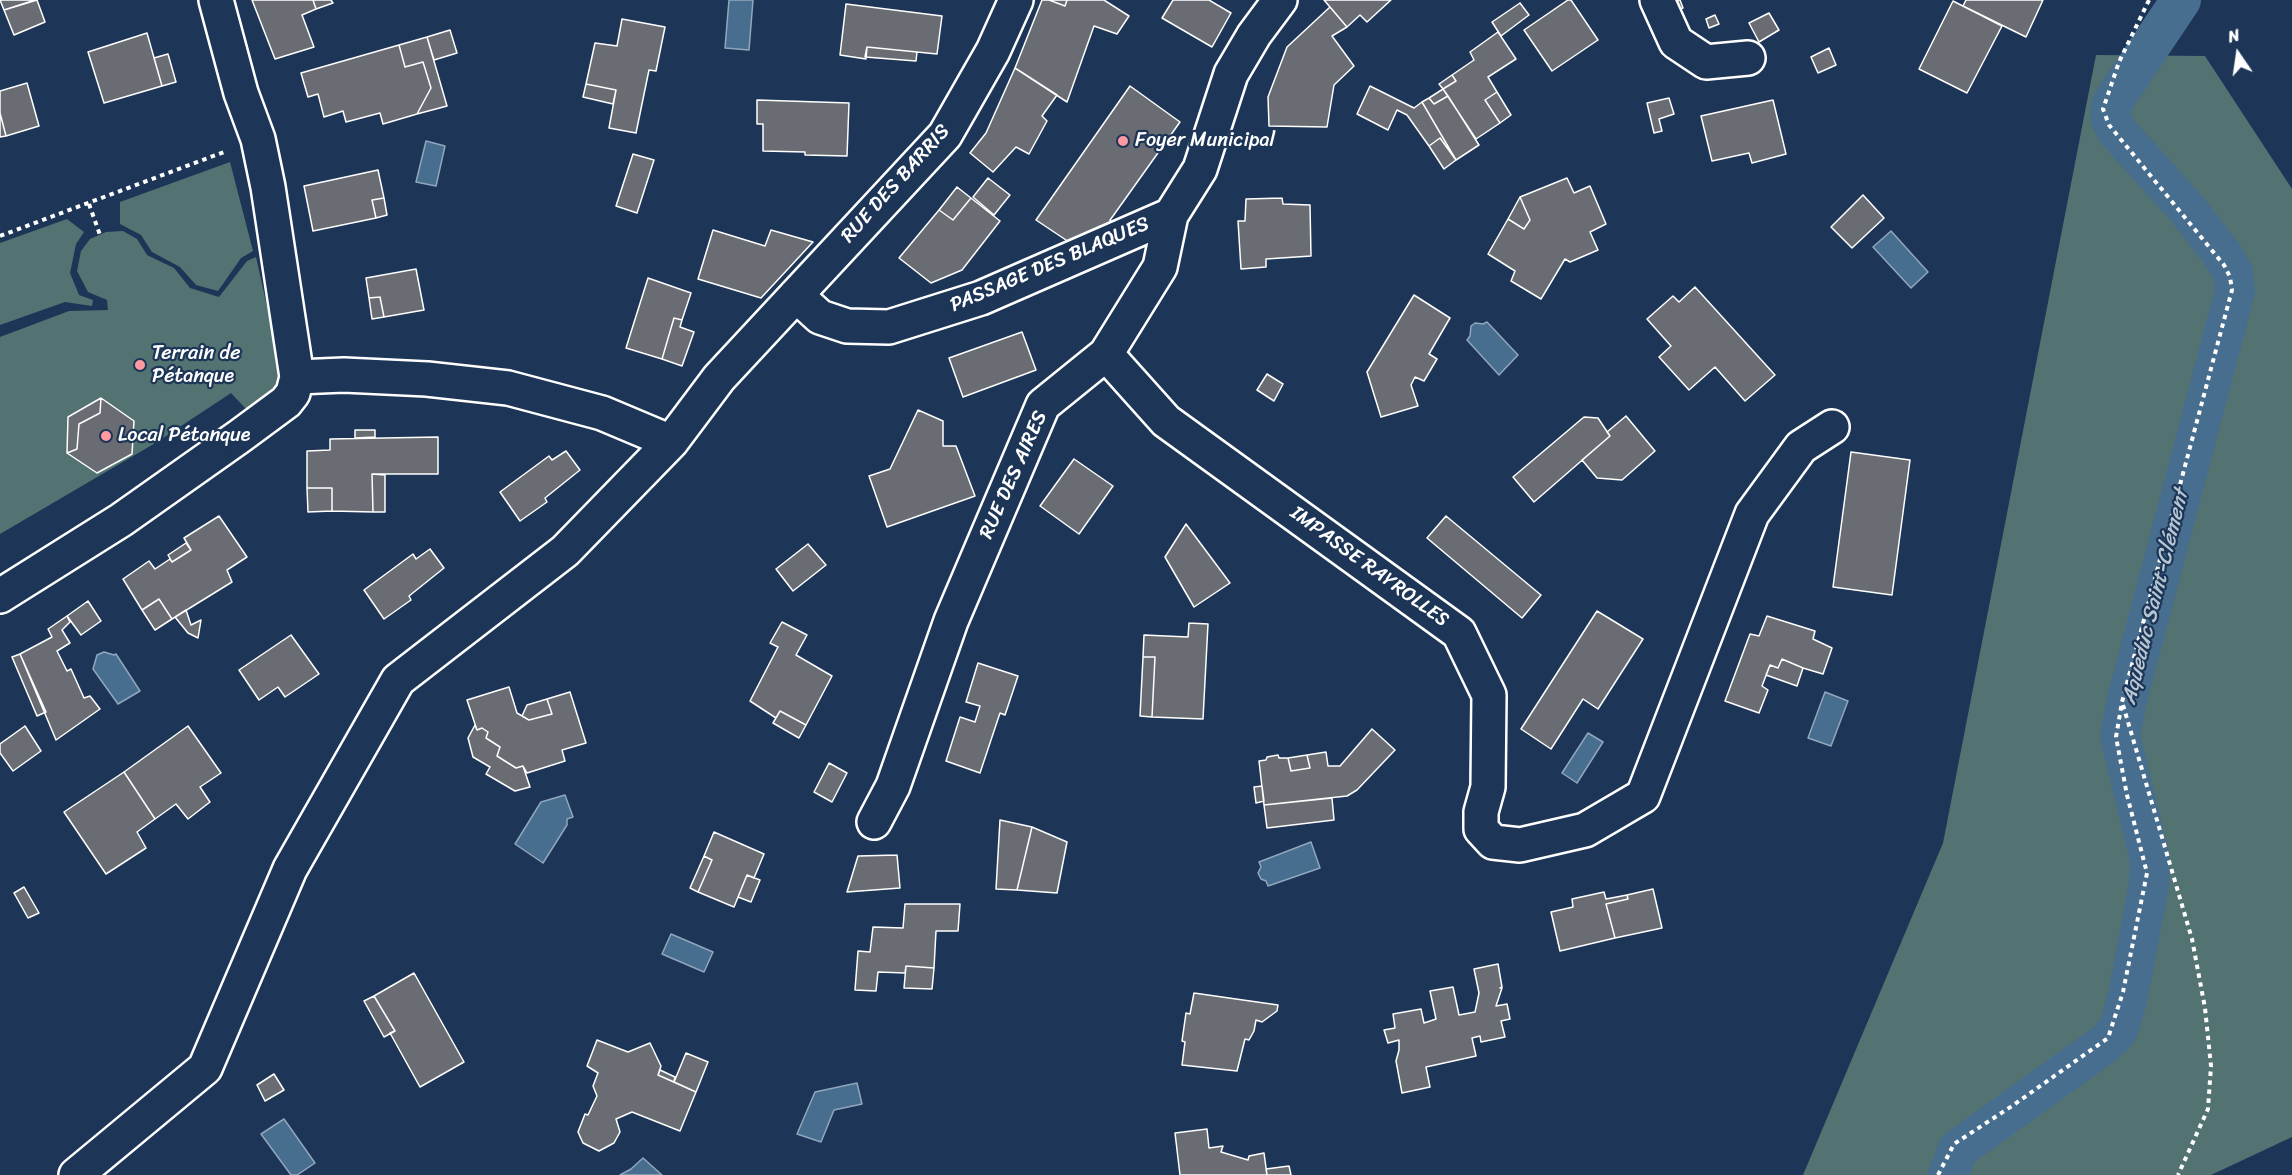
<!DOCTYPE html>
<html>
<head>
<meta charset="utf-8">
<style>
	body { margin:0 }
	#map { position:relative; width:2292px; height:1175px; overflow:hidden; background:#1d3557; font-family:Sriracha,sans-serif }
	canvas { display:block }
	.north { position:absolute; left:2208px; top:24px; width:60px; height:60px; -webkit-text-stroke:4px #1d3557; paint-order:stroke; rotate:347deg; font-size:16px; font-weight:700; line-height:24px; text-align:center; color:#fff }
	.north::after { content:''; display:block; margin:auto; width:21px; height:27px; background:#fff; clip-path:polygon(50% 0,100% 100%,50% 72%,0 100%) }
</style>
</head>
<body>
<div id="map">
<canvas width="2292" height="1175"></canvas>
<div class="north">N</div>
</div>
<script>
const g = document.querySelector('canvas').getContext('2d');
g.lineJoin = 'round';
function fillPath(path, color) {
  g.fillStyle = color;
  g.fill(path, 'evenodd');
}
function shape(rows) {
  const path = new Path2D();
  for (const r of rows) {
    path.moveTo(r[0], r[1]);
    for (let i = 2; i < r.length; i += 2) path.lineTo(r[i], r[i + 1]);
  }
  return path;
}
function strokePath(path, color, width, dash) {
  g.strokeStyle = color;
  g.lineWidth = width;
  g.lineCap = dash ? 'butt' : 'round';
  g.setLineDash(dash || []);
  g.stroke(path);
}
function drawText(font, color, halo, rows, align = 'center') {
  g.font = font + ' Sriracha,sans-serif';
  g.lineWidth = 4.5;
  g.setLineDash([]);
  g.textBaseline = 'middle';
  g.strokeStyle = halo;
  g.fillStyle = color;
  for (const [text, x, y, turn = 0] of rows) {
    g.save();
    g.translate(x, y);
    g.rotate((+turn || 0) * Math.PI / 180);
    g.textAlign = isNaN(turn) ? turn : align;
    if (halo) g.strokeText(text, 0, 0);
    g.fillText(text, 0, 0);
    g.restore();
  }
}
fillPath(shape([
	[2096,55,2205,56,2292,189,2292,1137,2211,1175,1803,1175,1943,843],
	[230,162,253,251,241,258,218,291,196,285,180,267,152,252,141,235,120,224,120,202],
	[67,219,84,232,76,244,70,273,79,295,93,300,92,306,65,302,0,325,0,243],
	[123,231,137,239,147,255,174,268,190,288,219,297,247,261,256,257,284,383,247,410,231,393,157,442,0,534,0,337,69,311,108,310,107,300,88,292,77,271,81,251,90,239,106,232]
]), '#537372');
const water = shape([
	[729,0,753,0,749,50,725,48,729,0],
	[426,141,445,146,436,186,416,182,426,141],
	[1891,231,1928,272,1911,288,1873,247,1891,231],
	[1487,322,1518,355,1499,375,1467,340,1470,336,1471,326,1475,323,1483,324,1487,322],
	[104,652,114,655,116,654,140,691,118,704,93,669,97,655,104,652],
	[1825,692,1848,701,1831,746,1808,738,1825,692],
	[1588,733,1603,742,1577,783,1562,773,1588,733],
	[565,795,573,817,567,819,567,825,543,863,515,844,541,802,565,795],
	[1311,842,1320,868,1268,886,1266,881,1261,879,1258,873,1261,867,1259,862,1311,842],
	[671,934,713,952,704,972,662,954,671,934],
	[857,1083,862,1104,834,1110,821,1142,797,1134,815,1092,857,1083],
	[284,1119,315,1163,297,1175,291,1175,261,1134,284,1119],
	[643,1158,662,1175,620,1175,631,1169,643,1158]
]);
fillPath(water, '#476d8f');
strokePath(water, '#91a7bc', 1.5);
strokePath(shape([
	[1948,1175,1958,1149,2106,1043,2118,1030,2127,1000,2149,885,2150,860,2120,736,2127,700,2235,291,2233,273,2221,253,2188,210,2117,131,2111,120,2111,106,2118,94,2181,0]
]), '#476d8f', 40);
const building = shape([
	[0,0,35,0,4,10,0,0],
	[37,0,45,22,14,35,4,10,37,0],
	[252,0,313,0,316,9,302,15,314,47,275,59,252,0],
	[313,0,331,0,333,3,316,9,313,0],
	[1042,0,1049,0,1065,6,1067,0,1104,0,1129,16,1117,34,1094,26,1067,102,1015,68,1042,0],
	[1049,0,1067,0,1065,6,1049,0],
	[1173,0,1209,0,1231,13,1212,47,1162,18,1173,0],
	[1324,0,1391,0,1367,22,1360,15,1347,27,1324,0],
	[1568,0,1571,0,1598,40,1552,71,1524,30,1568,0],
	[1673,0,1680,0,1683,8,1671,12,1673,0],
	[1966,0,2043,0,2026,37,1963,6,1966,0],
	[1953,1,2002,26,1967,93,1919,69,1953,1],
	[1520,3,1529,15,1501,36,1492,22,1520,3],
	[846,4,942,16,937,54,867,47,866,59,840,55,846,4],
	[1330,7,1347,27,1332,36,1354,66,1334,85,1327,127,1269,126,1268,97,1287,47,1330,7],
	[1769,13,1779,30,1759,42,1749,23,1769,13],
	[1715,15,1719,24,1709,28,1706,19,1715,15],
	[622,19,665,27,656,71,649,70,636,133,609,128,616,90,586,84,595,43,617,46,622,19],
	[450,30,457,53,434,60,427,37,450,30],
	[1498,32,1516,59,1488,77,1497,92,1485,100,1500,123,1476,139,1443,89,1456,81,1452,75,1474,60,1470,52,1498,32],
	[147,33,162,86,104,103,88,52,147,33],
	[427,37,447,106,417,114,431,88,423,62,405,67,399,45,427,37],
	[399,45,405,67,423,62,431,88,417,114,383,124,380,113,346,122,343,111,324,117,318,94,308,97,301,73,399,45],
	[867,47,917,52,916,61,865,57,867,47],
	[1829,48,1836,65,1818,73,1811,57,1829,48],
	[168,54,176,82,162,86,154,58,168,54],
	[1015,68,1057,95,1042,116,1047,121,1029,154,1016,147,993,172,970,153,986,133,1015,68],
	[1452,75,1456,81,1443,89,1439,84,1452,75],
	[27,83,39,126,6,136,0,113,0,91,27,83],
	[586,84,616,90,613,104,583,97,586,84],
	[1130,86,1180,122,1113,216,1110,220,1115,228,1072,244,1036,220,1130,86],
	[1370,86,1414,108,1422,102,1456,160,1440,138,1429,146,1407,115,1397,110,1388,130,1357,114,1370,86],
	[1443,89,1448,96,1434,104,1429,98,1443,89],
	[1497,92,1511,115,1500,123,1485,100,1497,92],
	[1448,96,1479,145,1456,160,1422,102,1429,98,1434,104,1448,96],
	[1669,98,1674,114,1659,119,1662,131,1654,133,1647,103,1669,98],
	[757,100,849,103,847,156,805,155,805,152,763,151,763,124,757,124,757,100],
	[1773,100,1786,154,1752,163,1749,153,1712,161,1701,116,1773,100],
	[0,113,6,136,0,137,0,113],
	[1440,138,1456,160,1444,169,1429,146,1440,138],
	[633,154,654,160,637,213,616,206,633,154],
	[378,170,384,198,372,200,376,218,313,231,304,186,378,170],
	[988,178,1010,195,994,215,973,197,988,178],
	[1567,178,1574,193,1590,186,1606,224,1590,232,1598,250,1570,262,1565,259,1541,299,1511,281,1515,271,1488,254,1508,219,1524,229,1530,220,1520,197,1567,178],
	[957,187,971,198,953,220,939,210,957,187],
	[1863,195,1884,218,1852,248,1831,227,1863,195],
	[1520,197,1530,220,1524,229,1508,219,1520,197],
	[384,198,387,215,376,218,372,200,384,198],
	[971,198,1000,221,962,270,931,283,899,258,939,210,953,220,971,198],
	[1282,198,1283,204,1310,205,1311,256,1266,259,1266,267,1241,269,1238,221,1245,221,1246,199,1282,198],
	[713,230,765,246,771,230,813,242,761,298,698,279,713,230],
	[416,269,424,310,384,317,380,297,369,298,366,278,416,269],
	[648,278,691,293,682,320,674,318,662,359,626,348,648,278],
	[1695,287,1775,375,1745,401,1715,367,1689,390,1659,357,1671,346,1647,319,1673,296,1679,302,1695,287],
	[1414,295,1450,318,1429,354,1437,359,1424,381,1415,377,1411,385,1418,406,1381,417,1367,372,1414,295],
	[380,297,384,317,372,319,369,298,380,297],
	[674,318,682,320,680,327,694,332,682,366,662,359,674,318],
	[1022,332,1036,370,963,397,949,358,1022,332],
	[1267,374,1283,384,1274,401,1257,390,1267,374],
	[101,398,134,421,132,454,97,473,67,453,77,449,79,424,100,413,101,398],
	[101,398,100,413,79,424,77,449,67,453,68,417,101,398],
	[918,410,943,421,943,446,956,446,975,496,887,527,869,476,890,469,918,410],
	[1626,416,1655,451,1622,480,1597,478,1582,460,1610,436,1607,432,1626,416],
	[1584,417,1598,418,1610,436,1534,502,1513,477,1584,417],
	[355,430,375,430,375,437,355,438,355,430],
	[438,437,438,474,372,474,373,512,332,511,332,488,307,488,307,451,330,450,330,439,438,437],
	[566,451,580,470,545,498,547,502,520,521,500,492,549,456,552,460,566,451],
	[1851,452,1910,460,1892,595,1833,587,1851,452],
	[1074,459,1113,486,1079,534,1040,506,1074,459],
	[372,474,385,475,385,512,373,512,372,474],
	[307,488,332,488,332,511,308,512,307,488],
	[219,516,247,557,227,570,232,582,172,619,159,599,142,610,123,579,149,561,155,569,170,559,172,562,191,550,184,538,219,516],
	[1446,516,1541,595,1522,618,1427,538,1446,516],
	[1186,524,1230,583,1194,607,1165,557,1186,524],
	[186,543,191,550,172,562,168,555,186,543],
	[808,544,826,565,793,591,776,569,808,544],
	[430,549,444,568,409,596,411,600,384,619,364,590,413,554,416,559,430,549],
	[159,599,172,619,155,630,142,610,159,599],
	[88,601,101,621,81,635,67,616,88,601],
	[186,610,191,625,201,620,198,638,188,633,175,617,186,610],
	[1597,611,1643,639,1598,709,1583,699,1551,749,1521,729,1597,611],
	[67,616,70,622,62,630,70,643,57,651,67,671,71,669,84,698,90,696,100,709,56,740,20,654,52,637,48,629,67,616],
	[1767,616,1815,631,1813,639,1832,648,1823,674,1803,668,1782,659,1778,668,1770,665,1762,686,1768,690,1759,713,1725,701,1750,634,1759,636,1767,616],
	[782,622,807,635,796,655,832,676,806,725,780,711,776,718,750,701,778,647,770,643,782,622],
	[1189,623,1208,624,1203,719,1152,717,1155,657,1143,657,1144,635,1188,637,1189,623],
	[291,635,319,674,285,697,278,687,259,700,239,670,291,635],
	[20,654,46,712,37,716,12,657,20,654],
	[1143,657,1155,657,1152,717,1140,716,1143,657],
	[1782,659,1803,668,1797,686,1766,675,1770,665,1778,668,1782,659],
	[978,663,1018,676,1005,715,1000,713,980,773,946,761,960,717,975,722,980,706,966,702,978,663],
	[509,687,517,713,529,720,552,714,547,699,570,692,586,743,562,750,565,761,527,773,523,766,516,768,497,756,500,747,486,738,488,732,482,728,477,730,467,700,509,687],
	[547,699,552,714,529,720,522,716,527,705,547,699],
	[780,711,806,725,799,738,773,723,780,711],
	[475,725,477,730,482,728,488,732,486,738,500,747,497,756,516,768,523,766,530,787,515,791,486,774,490,767,473,757,468,738,475,725],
	[25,726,41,751,13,771,0,753,0,744,25,726],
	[188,726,221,773,200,787,210,802,188,819,176,804,155,819,124,772,188,726],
	[1372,729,1395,750,1357,790,1347,796,1264,805,1259,761,1266,760,1267,757,1278,755,1279,758,1288,758,1291,771,1310,768,1307,755,1326,752,1328,766,1340,766,1372,729],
	[1307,755,1310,768,1291,771,1288,758,1307,755],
	[829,763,847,773,832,802,814,792,829,763],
	[124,772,155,819,137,832,146,848,106,874,64,812,124,772],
	[1262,786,1264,801,1256,803,1254,787,1262,786],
	[1332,798,1334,820,1267,828,1264,805,1332,798],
	[1000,820,1032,827,1017,890,996,889,1000,820],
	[1032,827,1067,842,1057,893,1017,890,1032,827],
	[714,832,764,854,754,878,747,875,734,907,698,892,712,860,704,856,714,832],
	[897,855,900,888,847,892,858,856,897,855],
	[704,856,712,860,698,892,690,888,704,856],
	[747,875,760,880,751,902,738,897,747,875],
	[24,887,39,913,28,918,14,893,24,887],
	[1653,889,1662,928,1615,938,1606,904,1628,899,1627,895,1653,889],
	[1604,892,1606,899,1627,895,1628,899,1606,904,1615,938,1560,951,1551,912,1573,907,1572,899,1604,892],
	[905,904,960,904,958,931,936,931,934,968,906,966,905,973,878,972,876,991,855,990,858,951,870,952,873,927,903,928,905,904],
	[1498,964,1502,987,1500,988,1502,988,1496,1006,1507,1004,1510,1019,1501,1021,1505,1037,1481,1042,1480,1036,1472,1038,1476,1056,1426,1067,1430,1087,1402,1093,1396,1061,1399,1050,1399,1040,1388,1043,1384,1030,1395,1028,1393,1014,1421,1009,1424,1023,1436,1019,1430,991,1453,987,1459,1015,1475,1012,1479,993,1474,969,1498,964],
	[906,966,934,968,932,989,904,988,906,966],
	[414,973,464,1062,420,1087,390,1033,395,1031,374,996,414,973],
	[1194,993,1278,1005,1277,1011,1262,1022,1256,1020,1254,1031,1249,1040,1245,1039,1237,1071,1182,1065,1185,1042,1182,1041,1186,1013,1190,1014,1194,993],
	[374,996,395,1031,384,1037,364,1001,374,996],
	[597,1040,628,1052,650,1043,661,1066,658,1075,696,1092,680,1131,632,1112,616,1119,620,1132,614,1143,599,1151,583,1143,578,1132,585,1114,588,1115,597,1096,593,1086,598,1073,587,1066,597,1040],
	[686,1053,708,1062,696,1092,674,1082,686,1053],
	[660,1070,675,1077,674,1082,658,1075,660,1070],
	[274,1074,284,1090,265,1101,257,1085,274,1074],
	[1207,1129,1209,1148,1223,1146,1221,1152,1248,1160,1249,1156,1264,1153,1267,1175,1180,1175,1175,1133,1207,1129],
	[1289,1166,1291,1175,1267,1175,1266,1169,1289,1166]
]);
fillPath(building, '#696c72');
strokePath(building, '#fff', 1.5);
const minor = shape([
	[1657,0,1676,42,1706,62,1748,58],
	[796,295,820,317,847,326,889,327,981,298,1171,215],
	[1106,354,1166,421,1459,633,1489,695,1488,787,1481,812,1481,829,1493,842,1520,845,1585,830,1643,796,1752,514,1801,447,1832,427],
	[297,377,344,375,427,379,508,388,602,413,671,442],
	[0,596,121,520,240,436,286,402,293,393,297,377,268,187,258,139,241,93,216,0],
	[874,822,893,786,951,621,1043,405,1106,354,1160,267,1171,215,1200,169,1231,74,1254,35,1280,0],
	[76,1175,205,1068,290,869,398,680,565,551,671,442,719,378,945,135,993,51,1016,0]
]);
strokePath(minor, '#fff', 38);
strokePath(shape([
	[89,204,100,235],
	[0,236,224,152],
	[2123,705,2192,939,2205,1008,2211,1066,2208,1109,2178,1175],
	[1938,1175,1954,1144,2012,1106,2108,1038,2123,992,2147,873,2127,795,2116,737,2122,702,2232,290,2230,277,2224,265,2109,125,2103,109,2119,62,2149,0]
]), '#fff', 4, [4.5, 4.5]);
strokePath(minor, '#1d3557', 33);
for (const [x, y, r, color] of [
	[1123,141,6,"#ff9aa2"],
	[140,365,6,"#ff9aa2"],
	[106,436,6,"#ff9aa2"]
]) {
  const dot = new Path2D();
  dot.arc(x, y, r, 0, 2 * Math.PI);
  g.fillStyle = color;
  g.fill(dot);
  strokePath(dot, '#1d3557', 2);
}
drawText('20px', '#fff', '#1d3557', [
	["Foyer Municipal",1135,141],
	["Terrain de",152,354],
	["Pétanque",152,377],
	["Local Pétanque",118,436]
], 'left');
drawText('20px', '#fff', '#1d3557', [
	["RUE DES BARRIS",896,184,-48],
	["PASSAGE DES BLAQUES",1050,265,-23],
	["RUE DES AIRES",1014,475,-66],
	["IMPASSE RAYROLLES",1369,567,36]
]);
drawText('italic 21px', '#b5c5d2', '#1d3557', [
	["Aqueduc Saint-Clément",2156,597,-76]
]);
</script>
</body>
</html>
